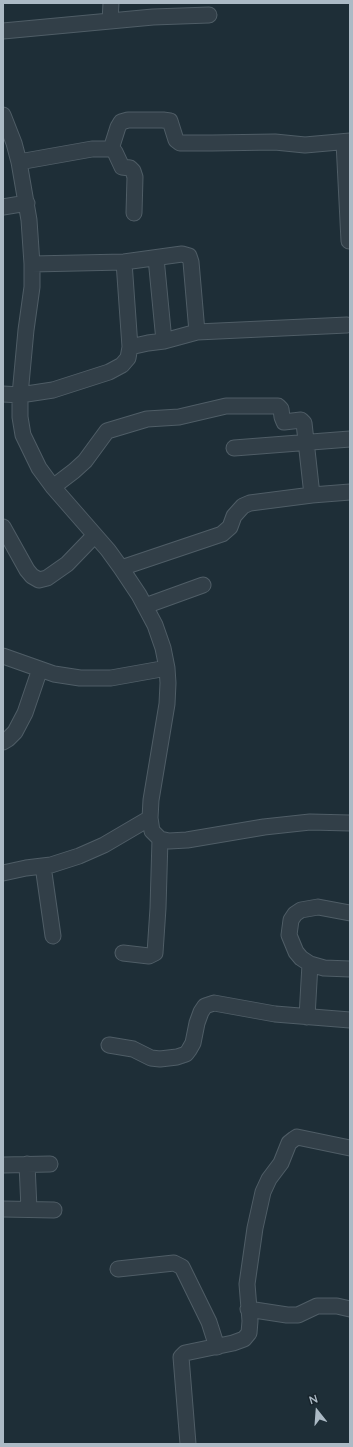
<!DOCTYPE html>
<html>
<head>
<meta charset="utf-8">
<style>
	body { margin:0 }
	#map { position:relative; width:353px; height:1447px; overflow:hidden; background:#1e2e37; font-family:Lato,sans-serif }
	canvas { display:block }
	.frame { position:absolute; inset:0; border:4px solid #acbac5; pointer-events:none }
	.north { position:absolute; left:297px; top:1391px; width:40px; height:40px; -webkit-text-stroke:3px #18242c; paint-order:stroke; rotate:343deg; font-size:11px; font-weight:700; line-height:16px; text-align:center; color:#acbac5 }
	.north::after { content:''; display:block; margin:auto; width:14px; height:18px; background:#acbac5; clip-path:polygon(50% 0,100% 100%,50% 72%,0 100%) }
</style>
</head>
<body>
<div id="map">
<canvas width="353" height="1447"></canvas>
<div class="frame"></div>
<div class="north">N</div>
</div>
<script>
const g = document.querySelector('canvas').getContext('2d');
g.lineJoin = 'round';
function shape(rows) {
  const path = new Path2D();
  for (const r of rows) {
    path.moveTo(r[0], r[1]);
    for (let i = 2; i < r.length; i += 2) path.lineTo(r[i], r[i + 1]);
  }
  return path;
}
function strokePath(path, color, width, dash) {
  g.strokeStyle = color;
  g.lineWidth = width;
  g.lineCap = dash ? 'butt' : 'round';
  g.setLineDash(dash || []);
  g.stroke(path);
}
const minor = shape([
	[110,21,111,3],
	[3,31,153,17,209,15],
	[3,115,14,143,19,162,29,220,32,264,32,287,26,330,20,395,20,417,23,435,39,468,53,487,108,550,121,568,139,595,155,625,163,648,167,668,168,683,167,704,151,800,150,818,152,831,160,839,169,841,187,840,264,827,310,822,350,823],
	[344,142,349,241],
	[111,149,118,127,121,122,128,120,163,120,170,121,176,140,180,143,212,143,275,142,305,145,350,141],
	[19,162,92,149,111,149,115,152,122,167,130,168,133,171,135,177,134,213],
	[3,207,27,203],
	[156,258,164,341],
	[32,264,124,262,182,254,189,256,191,262,197,332],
	[130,347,148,343,164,341,197,332,347,325],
	[3,394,20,395,53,390,109,372,122,365,128,358,130,347,124,262],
	[234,448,350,439],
	[53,487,74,471,85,461,107,431,147,419,179,417,226,406,278,406,281,409,282,417,284,422,301,420,304,423,312,495],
	[3,527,27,570,32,576,39,580,47,578,67,564,95,535],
	[121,568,222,534,230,527,234,516,243,506,250,503,312,495,350,492],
	[145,606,203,585],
	[3,656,54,674,80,678,111,678,167,668],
	[3,742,8,739,15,732,25,713,40,669],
	[43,866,53,936],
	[3,873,26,868,51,865,79,856,104,845,150,818],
	[350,913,318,907,301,910,295,914,291,920,289,935,296,952,301,958,310,964,324,968,350,969],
	[123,953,149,956,155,953,158,908,160,839],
	[307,1017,310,964],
	[109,1045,133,1049,151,1058,160,1059,177,1057,186,1054,189,1050,193,1043,197,1023,201,1012,205,1006,214,1003,275,1014,350,1020],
	[27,1164,29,1209],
	[3,1165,50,1164],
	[3,1209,54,1210],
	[118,1269,174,1263,182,1267,209,1322,217,1347],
	[248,1309,287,1315,298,1315,317,1306,337,1306,350,1309],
	[188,1444,181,1357,185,1353,233,1343,244,1339,249,1333,250,1321,247,1284,255,1228,263,1192,269,1179,281,1163,289,1143,294,1139,297,1137,350,1148]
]);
strokePath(minor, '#4f5d66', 17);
strokePath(minor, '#323f48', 15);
</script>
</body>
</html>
